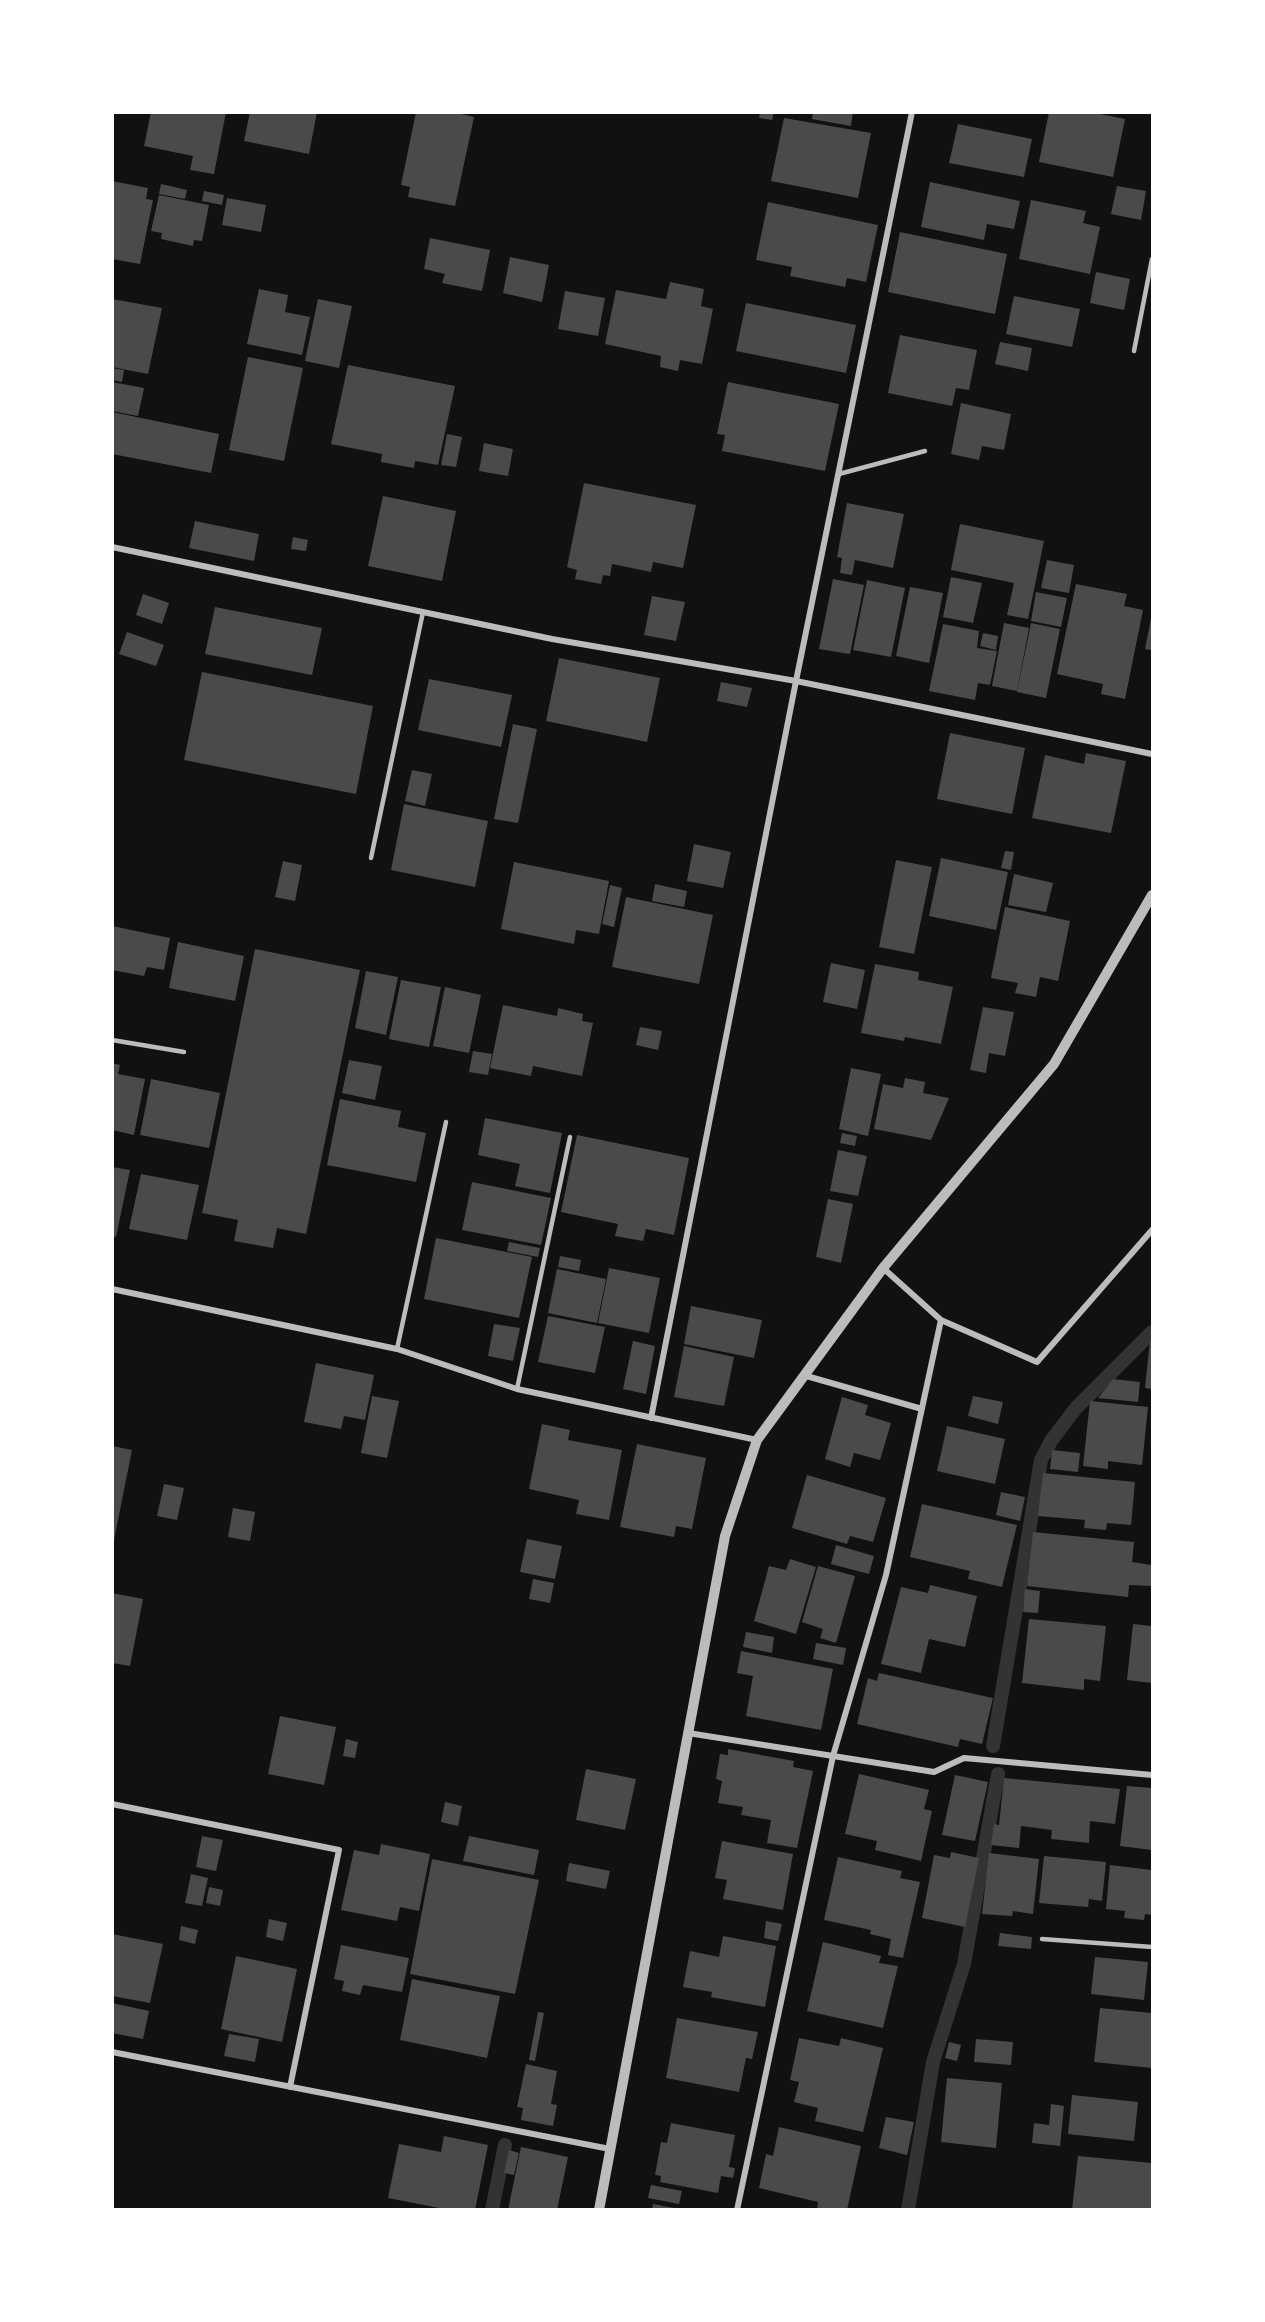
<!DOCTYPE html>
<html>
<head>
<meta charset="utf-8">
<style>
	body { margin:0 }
	#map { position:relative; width:1265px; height:2322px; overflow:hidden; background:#111; font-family:"Varela Round",sans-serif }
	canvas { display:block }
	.frame { position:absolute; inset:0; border:114px solid #fff; pointer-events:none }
</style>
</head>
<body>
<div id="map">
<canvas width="1265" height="2322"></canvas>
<div class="frame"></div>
</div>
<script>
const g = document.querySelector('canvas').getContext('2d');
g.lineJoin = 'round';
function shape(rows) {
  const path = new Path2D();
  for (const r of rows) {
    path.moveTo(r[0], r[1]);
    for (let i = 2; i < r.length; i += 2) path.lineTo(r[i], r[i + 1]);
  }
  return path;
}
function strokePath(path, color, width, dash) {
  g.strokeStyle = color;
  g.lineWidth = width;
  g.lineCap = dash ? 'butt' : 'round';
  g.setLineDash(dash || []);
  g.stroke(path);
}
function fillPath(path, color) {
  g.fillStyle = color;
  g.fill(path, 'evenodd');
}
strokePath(shape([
	[993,1746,1041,1460,1051,1441,1076,1408,1152,1332],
	[492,2210,505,2145],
	[908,2210,933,2062,964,1964,998,1774]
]), '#333', 14);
fillPath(shape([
	[151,112,226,112,214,174,190,170,193,156,144,146],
	[250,112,317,112,309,154,244,141],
	[416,112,453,112,474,117,455,206,408,197,410,187,401,185],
	[760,112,774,112,772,120,759,118],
	[813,112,853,112,851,126,812,119],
	[1049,112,1090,112,1125,119,1113,177,1039,162],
	[784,118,871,133,858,198,771,181],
	[958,124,1032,139,1024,177,949,163],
	[112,181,148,188,146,199,153,200,140,264,112,259],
	[930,182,1020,201,1014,229,987,224,984,240,921,227],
	[161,184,187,190,185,199,159,194],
	[1117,186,1146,191,1141,220,1111,214],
	[204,191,224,195,222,205,202,201],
	[159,195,209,205,202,241,194,240,193,246,161,239,162,233,151,231],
	[227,198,266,205,261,232,222,225],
	[1031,200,1086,211,1083,223,1100,227,1090,274,1019,259],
	[768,202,878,225,866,282,847,278,845,287,790,276,792,267,756,260],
	[900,232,1007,254,995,314,888,292],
	[430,238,490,250,482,291,442,283,445,274,424,269],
	[510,257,549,265,542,302,503,293],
	[1096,272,1130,279,1124,310,1090,303],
	[670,282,704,289,701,306,713,309,702,364,680,360,678,371,660,367,661,356,605,344,616,290,666,299],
	[259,289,288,295,285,312,310,317,302,355,247,344],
	[565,291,605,298,598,336,558,329],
	[1014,296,1080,309,1072,347,1006,334],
	[112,299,162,308,148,374,112,367],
	[318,299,352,306,339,368,305,361],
	[746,303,856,325,846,373,736,351],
	[900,335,977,350,969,390,956,388,952,406,888,393],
	[1000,342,1032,348,1028,371,995,364],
	[248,357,303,368,284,461,229,450],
	[348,365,455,386,438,465,415,461,414,468,381,462,382,454,331,444],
	[112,368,124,370,122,382,112,380],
	[112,382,144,388,138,416,112,411],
	[728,382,839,404,825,471,722,451,725,435,717,434],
	[961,403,1011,414,1004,450,982,446,979,460,951,454],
	[112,412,219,434,211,473,112,454],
	[447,434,462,437,456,467,441,465],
	[484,443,513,449,508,476,479,471],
	[584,483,696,505,683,568,653,562,651,572,612,564,610,576,603,575,601,584,575,579,577,570,567,567],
	[383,496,456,511,442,581,368,566],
	[847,503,904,514,893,568,855,560,852,575,840,573,842,558,837,557],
	[195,521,259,534,254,561,189,548],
	[960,524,1044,541,1028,619,1007,615,1014,583,951,570],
	[293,537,308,540,306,551,291,549],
	[1047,560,1074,565,1069,593,1041,588],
	[951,577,982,583,973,623,943,617],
	[833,579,864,585,850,654,819,649],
	[867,580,905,588,891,657,853,650],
	[1076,584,1127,594,1124,606,1143,610,1125,699,1101,694,1103,684,1057,674],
	[910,587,943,593,929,663,896,656],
	[1036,592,1067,598,1061,627,1031,621],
	[143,594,169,603,162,624,136,615],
	[652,596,685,602,676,641,644,635],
	[215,607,322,628,312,675,205,654],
	[1151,618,1152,618,1152,650,1145,649],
	[1004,623,1029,628,1017,691,992,686],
	[1031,623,1060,629,1046,698,1017,692],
	[943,624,979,631,977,648,997,651,990,685,978,683,975,700,929,691],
	[127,632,164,645,156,666,119,654],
	[983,633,998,636,996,650,980,646],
	[559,658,660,678,647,742,546,721],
	[202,672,373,706,356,794,184,760],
	[429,679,512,695,501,747,418,730],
	[721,682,752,688,747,707,717,701],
	[513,724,537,729,518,823,494,819],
	[950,733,1025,748,1012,814,937,799],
	[1086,753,1126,761,1111,833,1032,818,1045,755,1084,764],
	[412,770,432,774,425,806,405,801],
	[404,804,488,821,475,887,391,870],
	[694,844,731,852,723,888,687,881],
	[1005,851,1014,852,1011,870,1001,868],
	[941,858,1008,872,996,930,929,916],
	[896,860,932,867,914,954,879,947],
	[283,861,302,865,295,901,275,897],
	[514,862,609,881,599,934,576,930,574,944,501,929],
	[1014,874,1053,883,1046,912,1008,905],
	[655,884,687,891,684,907,652,901],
	[610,885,622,888,614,927,602,924],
	[626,897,713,915,699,984,612,967],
	[1005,907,1070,921,1058,981,1040,977,1036,997,1015,993,1018,983,991,978],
	[112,926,170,938,164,970,147,967,144,976,112,970],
	[178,942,244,956,235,1001,169,988],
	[255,949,360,970,306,1234,277,1228,273,1248,234,1241,238,1220,202,1213],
	[831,963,865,970,857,1009,823,1002],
	[875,964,919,972,918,980,953,987,941,1044,905,1037,904,1041,861,1033],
	[366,971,398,977,386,1035,355,1028],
	[401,980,441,987,429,1047,389,1039],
	[445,987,481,995,469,1053,433,1046],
	[503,1005,557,1016,558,1008,583,1014,582,1021,593,1023,582,1076,533,1066,531,1076,490,1068],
	[983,1007,1014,1012,1005,1056,989,1053,986,1073,970,1070],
	[640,1027,662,1031,658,1050,636,1045],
	[473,1051,492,1054,488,1075,469,1072],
	[349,1060,382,1066,375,1100,342,1093],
	[112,1063,120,1065,118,1074,145,1079,134,1135,112,1130],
	[851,1068,881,1074,868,1136,839,1129],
	[905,1078,925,1082,923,1093,949,1098,931,1140,874,1129,883,1084,903,1088],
	[151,1079,220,1093,209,1148,140,1135],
	[340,1099,401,1111,398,1127,426,1133,416,1182,327,1165],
	[485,1118,562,1133,550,1193,515,1186,520,1164,478,1155],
	[842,1133,857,1136,855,1146,840,1143],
	[577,1135,689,1158,674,1235,646,1229,643,1241,615,1236,618,1224,561,1212],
	[838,1150,867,1156,858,1196,830,1191],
	[112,1167,130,1170,116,1237,112,1236],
	[141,1174,199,1185,187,1240,129,1229],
	[472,1182,551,1198,541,1245,462,1230],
	[828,1199,853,1204,841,1263,816,1257],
	[436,1238,532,1257,519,1318,424,1299],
	[509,1242,540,1248,538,1257,507,1251],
	[560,1256,581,1260,579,1271,558,1267],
	[609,1268,660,1278,649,1333,598,1323],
	[557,1269,606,1279,597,1323,548,1313],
	[691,1306,762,1320,754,1358,684,1344],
	[548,1316,605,1327,595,1373,538,1362],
	[494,1324,520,1328,513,1361,488,1356],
	[1150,1340,1152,1341,1152,1389,1145,1388],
	[633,1341,655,1346,646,1394,623,1389],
	[684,1346,734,1357,724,1406,674,1397],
	[316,1363,374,1375,365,1420,344,1416,341,1429,304,1422],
	[1113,1379,1140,1382,1138,1402,1098,1398],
	[372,1396,399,1401,387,1458,361,1453],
	[973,1396,1003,1402,998,1424,968,1416],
	[842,1397,868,1405,865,1415,891,1423,880,1460,854,1453,850,1467,825,1459],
	[1090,1401,1148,1407,1142,1465,1108,1461,1108,1469,1083,1466],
	[542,1424,570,1430,568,1440,622,1450,609,1520,576,1514,579,1500,529,1489],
	[947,1426,1005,1439,995,1484,937,1471],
	[637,1444,706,1458,692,1529,676,1526,674,1537,620,1527],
	[112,1446,132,1450,114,1540,112,1540],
	[1052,1450,1080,1453,1078,1472,1050,1469],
	[1043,1473,1135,1482,1131,1525,1107,1523,1106,1530,1084,1528,1085,1520,1038,1516],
	[807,1475,886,1498,873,1542,850,1536,847,1544,792,1528],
	[164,1484,184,1488,177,1520,157,1516],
	[1001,1492,1025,1497,1020,1521,996,1515],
	[922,1504,1017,1525,1002,1587,968,1579,970,1571,910,1557],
	[233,1508,255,1512,250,1541,228,1537],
	[1033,1532,1134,1542,1132,1562,1152,1565,1152,1586,1129,1585,1128,1597,1027,1586],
	[527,1539,562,1546,555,1579,520,1572],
	[836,1545,874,1556,869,1574,831,1564],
	[790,1559,816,1567,796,1634,754,1621,769,1566,786,1570],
	[818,1566,855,1576,836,1643,820,1638,823,1629,802,1622],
	[533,1579,554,1583,550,1603,529,1599],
	[930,1585,977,1596,965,1647,929,1639,921,1673,881,1664,901,1587,928,1593],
	[1025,1589,1040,1591,1038,1613,1023,1612],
	[112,1593,143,1599,130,1666,112,1663],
	[1029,1619,1106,1626,1100,1681,1084,1679,1084,1690,1022,1683],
	[1133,1624,1152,1626,1152,1683,1127,1680],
	[746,1632,774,1637,772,1653,743,1647],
	[816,1643,846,1648,843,1665,813,1659],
	[741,1651,833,1669,821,1730,746,1716,753,1676,737,1673],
	[879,1673,993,1698,982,1744,960,1739,958,1747,857,1724,868,1678,877,1681],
	[280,1716,336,1727,324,1785,268,1774],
	[346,1739,358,1742,355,1758,343,1756],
	[728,1749,794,1761,793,1767,813,1771,797,1848,767,1843,771,1820,741,1815,743,1807,718,1803,722,1781,716,1779,720,1754,728,1755],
	[586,1769,636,1779,625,1830,576,1820],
	[859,1774,929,1790,924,1809,932,1811,921,1861,875,1850,877,1841,845,1834],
	[955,1775,988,1782,975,1841,942,1835],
	[1004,1778,1120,1789,1115,1824,1090,1821,1089,1843,1051,1839,1052,1830,1021,1826,1019,1848,991,1845,994,1824,999,1825],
	[1127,1786,1152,1788,1152,1850,1120,1846],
	[445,1802,462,1806,458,1826,441,1822],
	[202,1836,223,1840,216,1871,196,1867],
	[469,1836,539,1850,534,1875,463,1861],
	[722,1841,793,1854,783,1910,723,1899,727,1880,715,1878],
	[381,1844,430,1854,419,1911,400,1907,397,1921,341,1910,354,1850,379,1855],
	[951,1852,979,1858,965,1927,922,1918,934,1855,950,1858],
	[989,1853,1039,1859,1033,1914,1013,1911,1012,1916,982,1914],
	[1044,1856,1106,1862,1102,1901,1089,1899,1088,1907,1039,1903],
	[838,1857,902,1871,900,1878,920,1882,903,1958,888,1955,891,1939,870,1934,871,1930,824,1920],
	[432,1859,539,1880,515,1994,410,1974],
	[569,1863,610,1871,606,1889,566,1881],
	[1110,1865,1152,1870,1152,1915,1145,1914,1144,1920,1124,1918,1125,1911,1106,1909],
	[191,1874,208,1878,202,1906,185,1903],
	[209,1887,223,1890,220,1906,206,1903],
	[269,1919,287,1923,283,1941,266,1937],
	[766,1921,782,1924,778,1941,764,1938],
	[181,1926,198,1930,195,1944,179,1940],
	[1000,1933,1032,1937,1031,1949,998,1946],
	[112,1934,163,1944,150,2003,112,1996],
	[723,1936,776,1946,765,2007,711,1997,712,1992,683,1987,690,1951,719,1957],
	[823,1942,881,1956,879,1963,898,1966,883,2028,807,2011],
	[341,1945,409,1958,402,1992,363,1985,360,1995,342,1991,344,1981,334,1979],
	[236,1956,297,1969,282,2042,221,2029],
	[1095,1957,1148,1962,1144,2000,1091,1994],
	[412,1979,500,1996,487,2058,400,2040],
	[112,2003,149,2011,143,2039,112,2033],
	[1100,2008,1152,2013,1152,2068,1094,2062],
	[538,2012,544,2013,535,2061,529,2060],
	[677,2018,758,2032,752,2059,746,2058,739,2092,666,2078],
	[229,2034,259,2039,255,2062,224,2056],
	[799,2038,839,2046,841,2038,883,2048,863,2132,815,2121,818,2108,794,2102,799,2082,790,2080],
	[976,2039,1013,2042,1011,2065,974,2062],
	[949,2042,961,2045,957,2061,945,2058],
	[526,2064,557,2071,551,2104,557,2105,553,2126,521,2120,523,2108,517,2107],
	[947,2078,1002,2083,996,2148,941,2142],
	[1072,2095,1138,2102,1134,2141,1068,2134],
	[1051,2104,1064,2106,1060,2146,1032,2143,1034,2123,1049,2125],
	[886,2117,914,2122,907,2155,879,2148],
	[671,2123,735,2135,729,2167,735,2168,733,2178,721,2176,718,2193,660,2182,661,2176,655,2175,661,2142,667,2143],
	[779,2127,861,2146,847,2210,817,2210,818,2202,759,2188,766,2154,773,2156],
	[444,2136,488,2145,475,2210,449,2210,388,2198,399,2144,441,2152],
	[521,2147,568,2157,557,2210,508,2210],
	[509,2150,519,2153,514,2175,504,2173],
	[1078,2156,1152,2163,1152,2210,1072,2210],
	[651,2185,682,2191,679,2204,648,2198],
	[653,2204,674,2208,674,2210,652,2210]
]), '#4a4a4a');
strokePath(shape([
	[1134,351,1152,259],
	[839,474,925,451],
	[371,858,423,612],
	[112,1040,184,1052],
	[397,1349,446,1122],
	[517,1389,570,1137],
	[1042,1939,1152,1947]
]), '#bcbcbc', 4.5);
strokePath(shape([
	[112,547,552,639,796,681,1152,754],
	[883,1268,941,1320,1037,1362,1152,1230],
	[112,1289,397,1349,517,1389,757,1440],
	[803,1375,922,1409],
	[651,1418,796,681,912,112],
	[688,1733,934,1772,964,1758,1152,1775],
	[112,1804,339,1850,290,2087],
	[112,2052,610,2149],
	[737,2210,833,1756,886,1575,941,1320]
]), '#bcbcbc', 6);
strokePath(shape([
	[599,2210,725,1536,757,1440,883,1268,1054,1064,1152,895]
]), '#bcbcbc', 10);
</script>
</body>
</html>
